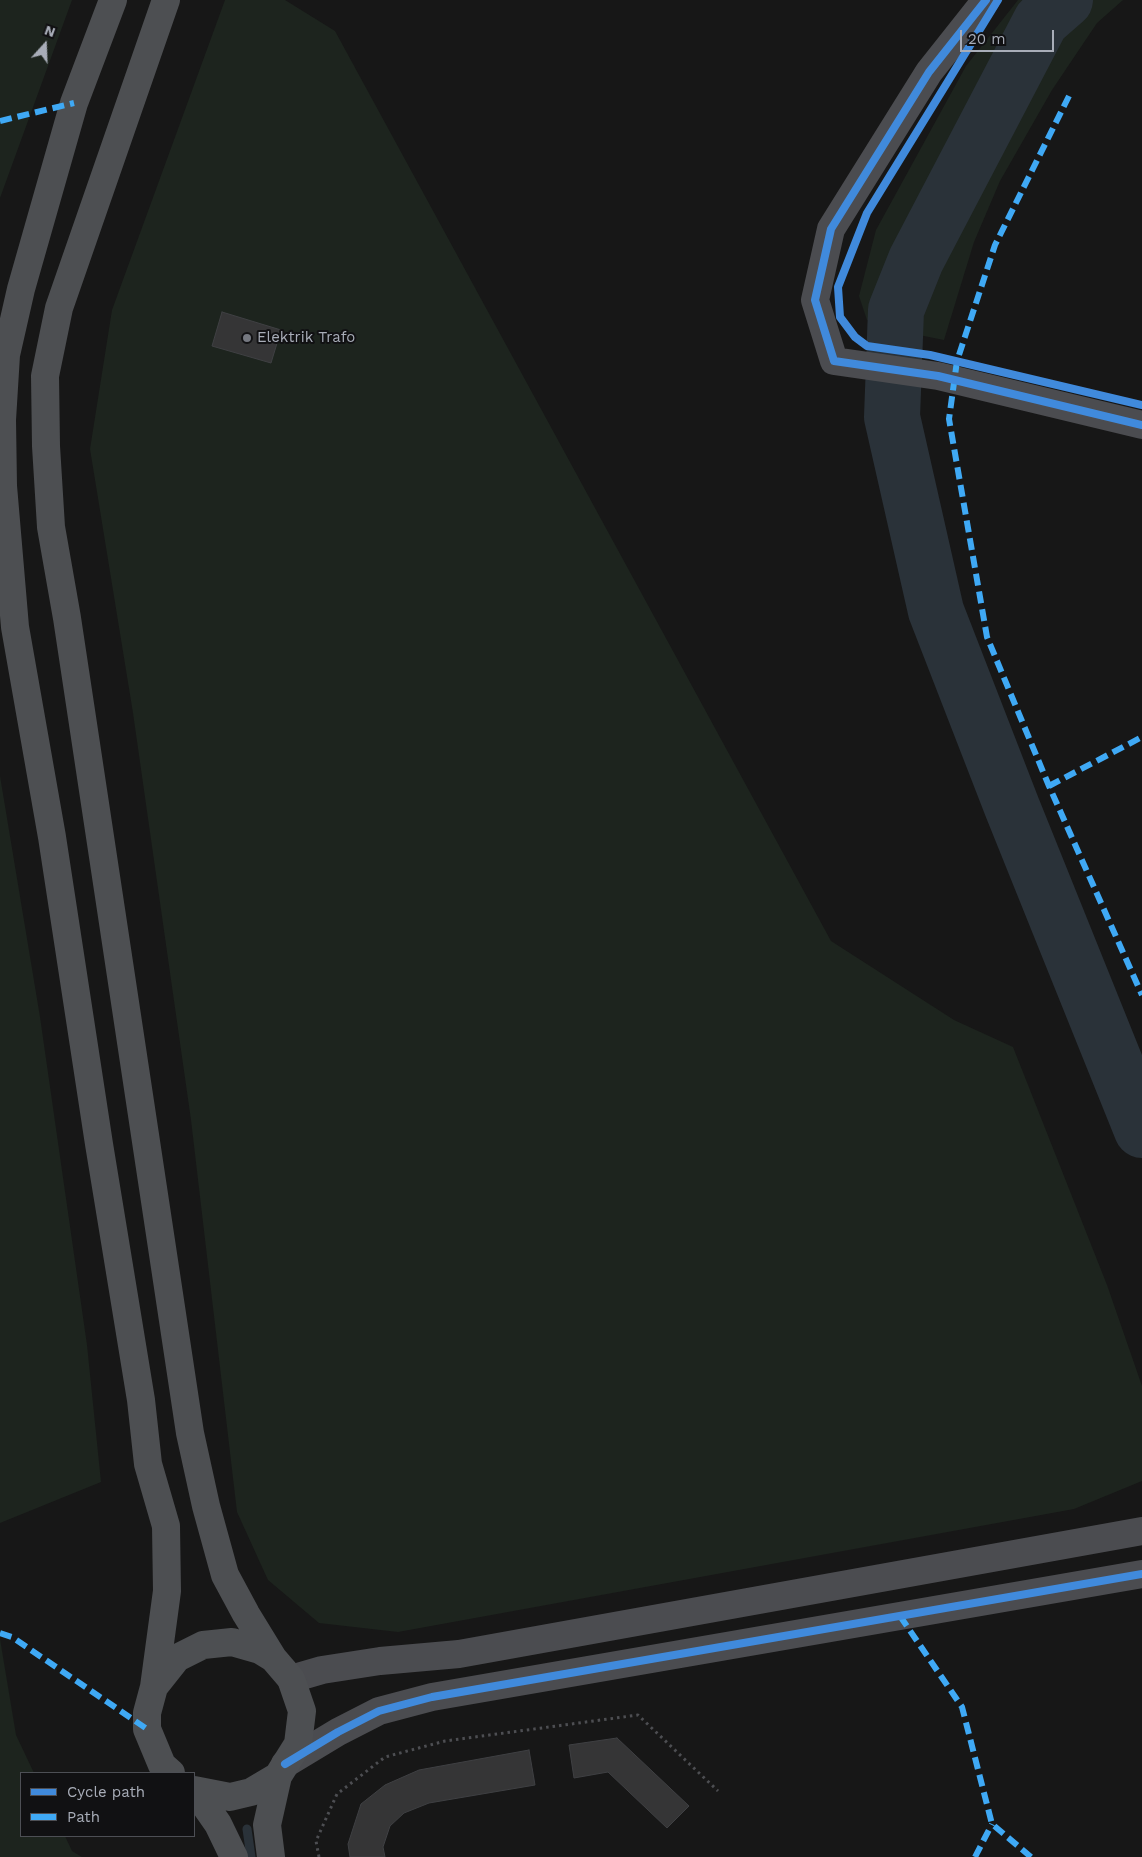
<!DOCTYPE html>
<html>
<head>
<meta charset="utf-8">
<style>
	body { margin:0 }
	#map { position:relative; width:1142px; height:1857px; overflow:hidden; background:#171717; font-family:"Work Sans",sans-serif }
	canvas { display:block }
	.legend { position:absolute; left:20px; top:1772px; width:175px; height:65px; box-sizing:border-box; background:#111113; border:1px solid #4d4f55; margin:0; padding:6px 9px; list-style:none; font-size:15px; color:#a8adb8 }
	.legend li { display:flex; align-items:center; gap:10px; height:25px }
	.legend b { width:25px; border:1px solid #4d4f55 }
	.north { position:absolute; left:20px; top:20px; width:50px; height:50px; -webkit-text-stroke:4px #111113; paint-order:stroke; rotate:20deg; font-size:14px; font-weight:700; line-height:20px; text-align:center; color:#a8adb8 }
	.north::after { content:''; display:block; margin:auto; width:18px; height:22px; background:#a8adb8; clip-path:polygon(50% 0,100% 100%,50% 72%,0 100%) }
	.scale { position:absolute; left:960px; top:30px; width:94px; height:22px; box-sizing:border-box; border:2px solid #a8adb8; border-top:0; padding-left:6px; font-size:15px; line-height:18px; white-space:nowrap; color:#a8adb8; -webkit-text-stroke:4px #111113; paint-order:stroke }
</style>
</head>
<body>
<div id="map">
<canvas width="1142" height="1857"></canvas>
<ul class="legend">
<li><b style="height:6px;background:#408adc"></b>Cycle path</li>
<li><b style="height:6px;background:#3fa9f5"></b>Path</li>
</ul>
<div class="north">N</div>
<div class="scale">20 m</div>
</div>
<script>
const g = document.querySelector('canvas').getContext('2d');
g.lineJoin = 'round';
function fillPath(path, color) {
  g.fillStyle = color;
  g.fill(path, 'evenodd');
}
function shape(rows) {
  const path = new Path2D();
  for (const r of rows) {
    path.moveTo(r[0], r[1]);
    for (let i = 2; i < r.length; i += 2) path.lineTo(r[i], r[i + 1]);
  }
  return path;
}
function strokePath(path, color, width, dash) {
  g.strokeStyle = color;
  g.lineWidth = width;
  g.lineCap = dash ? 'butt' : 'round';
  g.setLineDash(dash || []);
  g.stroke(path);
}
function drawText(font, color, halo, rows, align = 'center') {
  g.font = font + ' "Work Sans",sans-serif';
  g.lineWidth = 4;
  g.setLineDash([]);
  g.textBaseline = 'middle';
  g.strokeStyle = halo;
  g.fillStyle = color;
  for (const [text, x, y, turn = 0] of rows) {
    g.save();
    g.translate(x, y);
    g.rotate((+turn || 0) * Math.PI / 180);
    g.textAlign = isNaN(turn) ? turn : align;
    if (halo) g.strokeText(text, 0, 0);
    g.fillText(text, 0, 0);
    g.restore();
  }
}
fillPath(shape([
	[0,0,72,0,0,198],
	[225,0,285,0,335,31,831,941,954,1020,1013,1047,1107,1285,1142,1386,1142,1481,1074,1509,398,1632,319,1623,268,1580,237,1512,191,1120,133,713,90,449,112,310],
	[1018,0,1045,0,1024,26,973,112,899,266,886,302,881,321,867,320,859,296,876,230,966,66],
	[1087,0,1123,0,1097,23,1052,90,1000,181,974,242,944,340,919,335,912,310,947,220,1006,112,1035,70,1059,28],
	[0,776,40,1017,87,1345,101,1482,0,1523],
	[0,1639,16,1735,34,1773,21,1773,21,1836,65,1836,72,1851,82,1857,0,1857]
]), '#1d241e');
strokePath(shape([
	[247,1829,251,1857]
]), '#2a3239', 9);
strokePath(shape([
	[1065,0,1041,21,916,260,896,310,892,417,936,611,1012,807,1142,1130]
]), '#2a3239', 56);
const building = shape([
	[222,312,281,330,271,363,212,346,222,312],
	[617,1738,689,1806,667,1828,608,1772,574,1778,569,1745,617,1738],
	[529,1750,535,1785,429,1803,404,1813,390,1826,383,1847,385,1857,350,1857,348,1844,361,1804,385,1785,419,1770,529,1750]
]);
fillPath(building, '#353536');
strokePath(building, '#3f4043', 1);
strokePath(shape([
	[319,1857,316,1841,337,1794,385,1757,445,1741,638,1715,718,1791]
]), '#4d4e52', 3, [2.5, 4]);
strokePath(shape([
	[986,0,929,72,831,229,815,300,834,361,938,376,1142,425],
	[291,1679,322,1670,380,1661,459,1654,1142,1531],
	[285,1764,338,1732,379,1711,432,1697,1142,1574]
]), '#4b4c50', 28);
strokePath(shape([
	[113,0,74,103,21,289,6,355,2,420,3,486,15,627,52,837,99,1144,141,1400,148,1464,166,1526,167,1591,154,1687],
	[166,0,59,308,45,376,46,446,51,527,67,618,190,1433,206,1506,225,1575,246,1614,273,1658],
	[171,1773,162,1765,147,1729,147,1713,154,1687,177,1658,203,1645,232,1642,260,1650,273,1658,291,1679,302,1711,298,1744,278,1776,251,1792,230,1797,194,1790],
	[195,1791,218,1824,234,1857],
	[271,1857,267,1825,278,1776]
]), '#4d4f52', 28);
strokePath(shape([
	[1069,96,995,245,957,361,949,419,987,637,1049,786,1142,995],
	[0,121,74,103],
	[1049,786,1142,737],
	[900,1616,962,1707,992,1824,1031,1857],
	[0,1633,12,1637,147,1729],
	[975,1857,992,1824]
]), '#3fa9f5', 6, [12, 6]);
strokePath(shape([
	[986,0,929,72,831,229,815,300,834,361,938,376,1142,425],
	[998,0,867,213,838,287,840,317,855,337,867,346,930,355,1142,405],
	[285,1764,338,1732,379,1711,432,1697,1142,1574]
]), '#408adc', 8);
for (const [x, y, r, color] of [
	[247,338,5,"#757880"]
]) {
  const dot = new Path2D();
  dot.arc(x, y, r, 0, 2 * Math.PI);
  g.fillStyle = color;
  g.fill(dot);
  strokePath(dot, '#111113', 2);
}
drawText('15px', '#a8adb8', '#111113', [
	["Elektrik Trafo",257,338]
], 'left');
</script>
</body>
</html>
